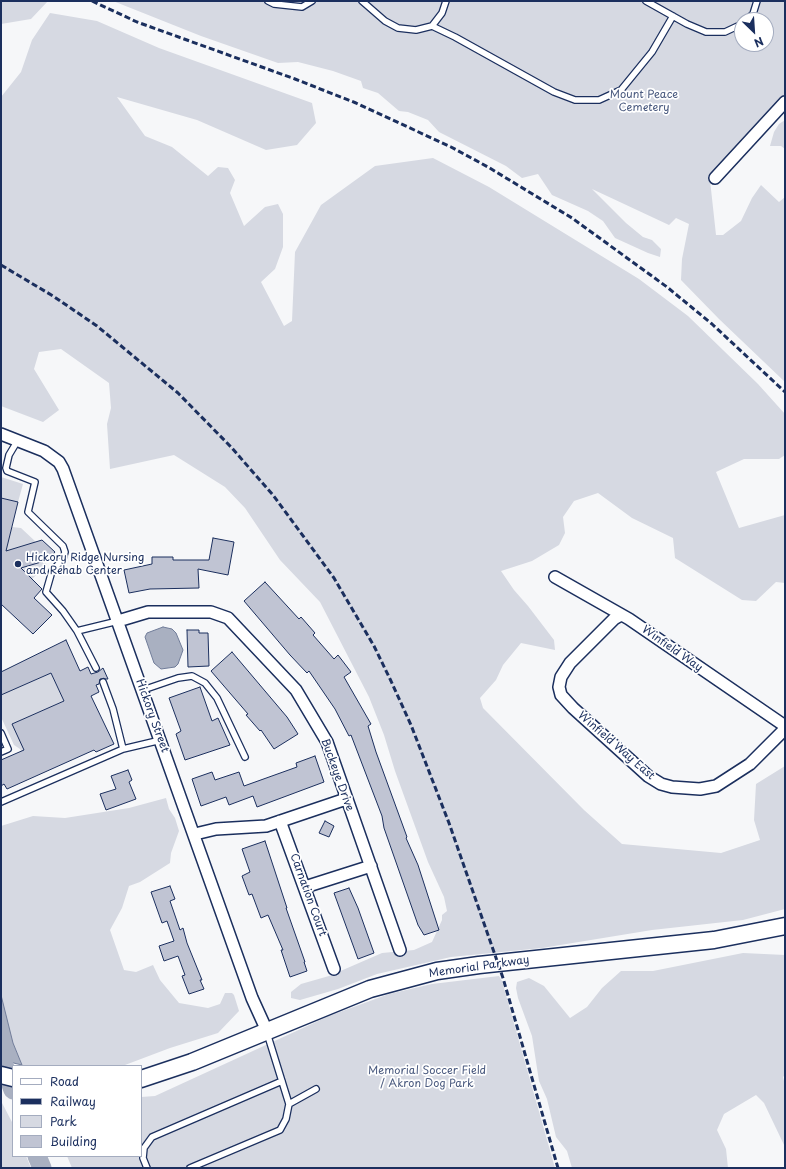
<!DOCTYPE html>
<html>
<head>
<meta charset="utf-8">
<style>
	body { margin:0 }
	#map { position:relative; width:786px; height:1169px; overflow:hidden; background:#f6f7f9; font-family:"Playpen Sans",sans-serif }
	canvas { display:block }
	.frame { position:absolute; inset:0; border:2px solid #1b2f5e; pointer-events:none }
	.legend { position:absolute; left:12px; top:1065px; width:130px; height:92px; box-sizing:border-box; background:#fff; border:1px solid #a4acbf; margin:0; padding:5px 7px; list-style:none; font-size:12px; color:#1b2f5e }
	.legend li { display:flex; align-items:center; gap:8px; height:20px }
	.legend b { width:20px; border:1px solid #a4acbf }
	.north { position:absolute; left:734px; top:12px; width:40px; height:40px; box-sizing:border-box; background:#fff; border:1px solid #a4acbf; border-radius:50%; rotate:155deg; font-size:11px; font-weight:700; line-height:16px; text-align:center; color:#1b2f5e }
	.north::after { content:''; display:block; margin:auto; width:14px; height:18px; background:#1b2f5e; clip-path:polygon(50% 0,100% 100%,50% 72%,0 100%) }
</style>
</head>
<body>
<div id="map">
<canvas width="786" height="1169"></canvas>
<div class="frame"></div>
<ul class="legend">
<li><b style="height:5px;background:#fff"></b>Road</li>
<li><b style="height:5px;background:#1b2f5e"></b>Railway</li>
<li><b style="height:11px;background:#d6d9e2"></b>Park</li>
<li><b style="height:11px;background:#c0c4d3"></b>Building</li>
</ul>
<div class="north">N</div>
</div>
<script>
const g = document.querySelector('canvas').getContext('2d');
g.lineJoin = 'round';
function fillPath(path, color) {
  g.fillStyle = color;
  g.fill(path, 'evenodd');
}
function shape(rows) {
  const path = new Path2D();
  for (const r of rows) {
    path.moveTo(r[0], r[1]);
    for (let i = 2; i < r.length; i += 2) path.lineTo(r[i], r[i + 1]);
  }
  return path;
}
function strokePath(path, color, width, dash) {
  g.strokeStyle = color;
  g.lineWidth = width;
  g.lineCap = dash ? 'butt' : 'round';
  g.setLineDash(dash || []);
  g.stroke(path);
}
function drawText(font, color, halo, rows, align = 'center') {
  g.font = font + ' "Playpen Sans",sans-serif';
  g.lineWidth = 3.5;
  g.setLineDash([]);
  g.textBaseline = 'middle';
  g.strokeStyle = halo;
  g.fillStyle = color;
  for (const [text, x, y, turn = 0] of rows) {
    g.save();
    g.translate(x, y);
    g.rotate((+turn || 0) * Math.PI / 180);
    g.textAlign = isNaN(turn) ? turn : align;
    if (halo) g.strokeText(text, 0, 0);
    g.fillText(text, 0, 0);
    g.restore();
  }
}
fillPath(shape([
	[1,1,48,1,31,19,1,24],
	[113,1,785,1,785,99,710,180,716,235,723,235,741,221,752,198,761,185,779,202,785,197,785,382,719,319,681,280,682,259,689,224,676,218,669,225,592,189,626,223,643,237,652,240,661,249,660,257,648,253,615,238,603,221,588,211,552,195,538,174,522,178,506,166,439,132,428,120,408,112,399,111,378,93,363,88,361,81,333,71,298,62,278,63,201,36],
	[742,20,766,20,766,44,742,44],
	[50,13,97,21,159,48,312,103,316,123,297,145,266,150,197,120,117,97,145,136,172,147,208,176,218,167,228,168,235,180,230,193,244,226,265,207,278,204,283,214,283,247,275,269,261,282,284,326,292,321,295,252,321,205,375,166,433,158,489,187,639,279,688,316,758,384,785,414,785,455,779,459,744,459,716,472,739,528,785,515,785,583,776,582,756,601,742,600,675,558,673,538,632,518,598,493,574,501,563,517,565,533,559,545,532,561,501,571,514,590,528,606,554,640,555,650,521,643,503,665,496,680,480,698,483,708,584,810,622,844,721,853,760,840,754,820,756,784,785,766,785,909,743,920,652,930,542,948,451,957,377,974,338,989,300,1000,291,998,291,992,301,984,329,976,382,953,414,950,432,942,442,920,442,915,447,911,444,897,428,862,395,771,384,735,369,697,320,602,280,560,245,508,225,487,174,455,110,469,107,424,111,408,109,383,61,349,39,352,34,369,59,410,43,422,1,406,1,97,21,72,32,40],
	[785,120,785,149,781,146,770,146,774,132,779,124],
	[1,477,23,484,18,502,1,498],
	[12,527,21,528,36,542,16,548,8,557,6,551],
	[44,561,47,565,32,579,27,574,19,584,13,572],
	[51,673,64,701,12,724,84,715,24,757,20,749,14,745,1,717,1,695],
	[166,798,169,809,175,818,179,831,171,853,170,863,140,882,129,886,122,908,110,930,124,970,136,972,153,965,160,980,179,1003,208,1008,220,1004,225,993,232,993,234,995,239,1011,218,1033,170,1048,125,1065,22,1065,13,1043,1,995,1,826,33,816,65,818,129,808],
	[743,953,785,955,785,1075,783,1077,785,1085,785,1147,764,1103,756,1095,724,1114,717,1130,726,1149,728,1168,572,1168,567,1151,556,1137,547,1099,539,1081,532,1036,518,998,516,988,517,982,529,978,544,986,570,1018,587,1007,602,988,621,971,653,971],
	[499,976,502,981,555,1168,72,1168,67,1156,141,1156,141,1097,155,1096,329,1016,389,994,432,984],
	[1,1101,13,1124,13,1156,26,1156,31,1168,1,1168]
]), '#d6d9e2');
const water = shape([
	[163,627,172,629,176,633,183,650,178,664,175,667,161,669,154,663,145,637,147,633,163,627],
	[1,995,13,1043,22,1065,1,1060,1,995]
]);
fillPath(water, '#a9b0c1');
strokePath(water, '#707c99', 1);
strokePath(shape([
	[1,1057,13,1090],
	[37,1156,42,1168]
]), '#a9b0c1', 19);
const building = shape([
	[1,498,18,502,6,551,42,540,55,552,48,560,21,568,42,589,34,598,52,615,33,634,1,604,1,498],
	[213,538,234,542,228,575,198,569,199,588,150,589,129,593,124,570,152,564,152,557,173,557,173,560,209,560,213,538],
	[265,582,299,619,301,617,315,633,313,635,334,659,338,655,351,672,344,677,371,724,368,726,376,752,407,837,406,838,418,865,439,930,424,935,418,925,384,828,382,816,351,735,349,736,335,709,309,671,307,673,290,655,244,601,265,582],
	[187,630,199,630,199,633,208,633,209,666,188,667,187,630],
	[66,640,80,671,88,667,91,674,98,672,103,668,108,679,100,679,99,684,96,685,99,692,91,696,114,744,96,752,94,750,7,789,4,784,1,786,1,760,24,750,12,724,64,701,51,673,1,695,1,672,66,640],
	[232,652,287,717,298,734,274,749,261,730,260,731,246,715,248,714,211,671,232,652],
	[200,687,212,721,218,718,230,745,185,760,176,734,181,731,169,698,200,687],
	[315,756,324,782,257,807,253,796,229,805,226,797,201,806,192,779,212,772,215,780,239,772,244,786,297,767,296,763,315,756],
	[128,770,132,780,129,782,136,799,106,810,100,794,116,789,111,776,128,770],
	[325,821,334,826,329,837,319,833,325,821],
	[265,841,287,908,286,908,305,962,304,962,307,971,290,977,281,950,283,950,268,915,261,918,252,894,249,895,242,876,250,872,242,849,265,841],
	[170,886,175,899,170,901,180,930,183,928,187,943,202,980,200,980,204,989,189,994,182,976,185,975,178,956,164,961,159,946,174,941,167,921,162,923,151,892,170,886],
	[349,888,358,908,374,953,358,959,334,893,349,888]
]);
fillPath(building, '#c0c4d3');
strokePath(building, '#1b2f5e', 1);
const service = shape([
	[268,1,274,4,302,7,312,1],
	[362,1,385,21,398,28,416,30,432,26,442,13,446,1],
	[646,1,687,24,706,32,725,32,742,24],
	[746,20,753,14,757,1],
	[432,26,455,37,554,92,575,100,599,100,621,90,652,52,673,16],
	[18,440,9,455,6,468,7,471,35,482,28,512,63,546,65,552,63,559,52,571,46,592,63,611,77,631,118,621],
	[77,631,96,668],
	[103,682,113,709,123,749,161,740],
	[143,690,178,678,192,676,205,683,217,698,245,757],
	[1,733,8,749,1,752],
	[1,802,123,749],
	[289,1104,316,1089],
	[147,1168,143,1158,144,1148,152,1137,282,1081],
	[190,1168,280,1130,286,1119,289,1104,267,1033]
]);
const minor = shape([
	[715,178,785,102],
	[1,434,44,451,59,462,63,469,252,998,267,1031],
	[555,577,629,619,785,726],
	[621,615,614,619,570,663,561,677,559,687,561,695,573,708,648,776,661,784,672,787,700,789,716,786,750,764,785,729],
	[118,621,148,612,211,612,228,618,296,690,327,742,400,950],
	[280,821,334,969],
	[195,834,216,829,266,826,346,799],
	[305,887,371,866]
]);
const secondary = shape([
	[1,1075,13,1078],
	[141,1079,192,1062,370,989,437,971,479,965,714,940,785,926]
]);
strokePath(service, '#1b2f5e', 8);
strokePath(minor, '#1b2f5e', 14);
strokePath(secondary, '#1b2f5e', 19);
strokePath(service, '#fff', 5.5);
strokePath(minor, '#fff', 11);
strokePath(secondary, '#fff', 16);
strokePath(shape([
	[92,1,137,22,295,79,356,103,451,147,488,167,572,218,667,287,712,324,785,392],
	[1,265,53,296,97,326,178,393,231,447,273,495,334,578,374,646,391,681,411,725,449,823,503,978,558,1168]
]), '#1b2f5e', 3, [6, 3]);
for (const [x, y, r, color] of [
	[18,564,4,"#1b2f5e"]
]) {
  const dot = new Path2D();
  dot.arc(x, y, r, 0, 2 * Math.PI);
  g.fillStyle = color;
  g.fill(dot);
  strokePath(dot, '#fff', 1.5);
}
drawText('11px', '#4a5a7f', '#fff', [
	["Mount Peace",644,95],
	["Cemetery",644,108],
	["Memorial Soccer Field",427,1071],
	["/ Akron Dog Park",427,1084]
]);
drawText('11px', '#1b2f5e', '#fff', [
	["Hickory Ridge Nursing",26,558],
	["and Rehab Center",26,571]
], 'left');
drawText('11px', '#1b2f5e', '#fff', [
	["Winfield Way",672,649,35],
	["Hickory Street",152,716,70],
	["Winfield Way East",616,746,41],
	["Buckeye Drive",337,775,70],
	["Carnation Court",308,895,70],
	["Memorial Parkway",479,967,-8]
]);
</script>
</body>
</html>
